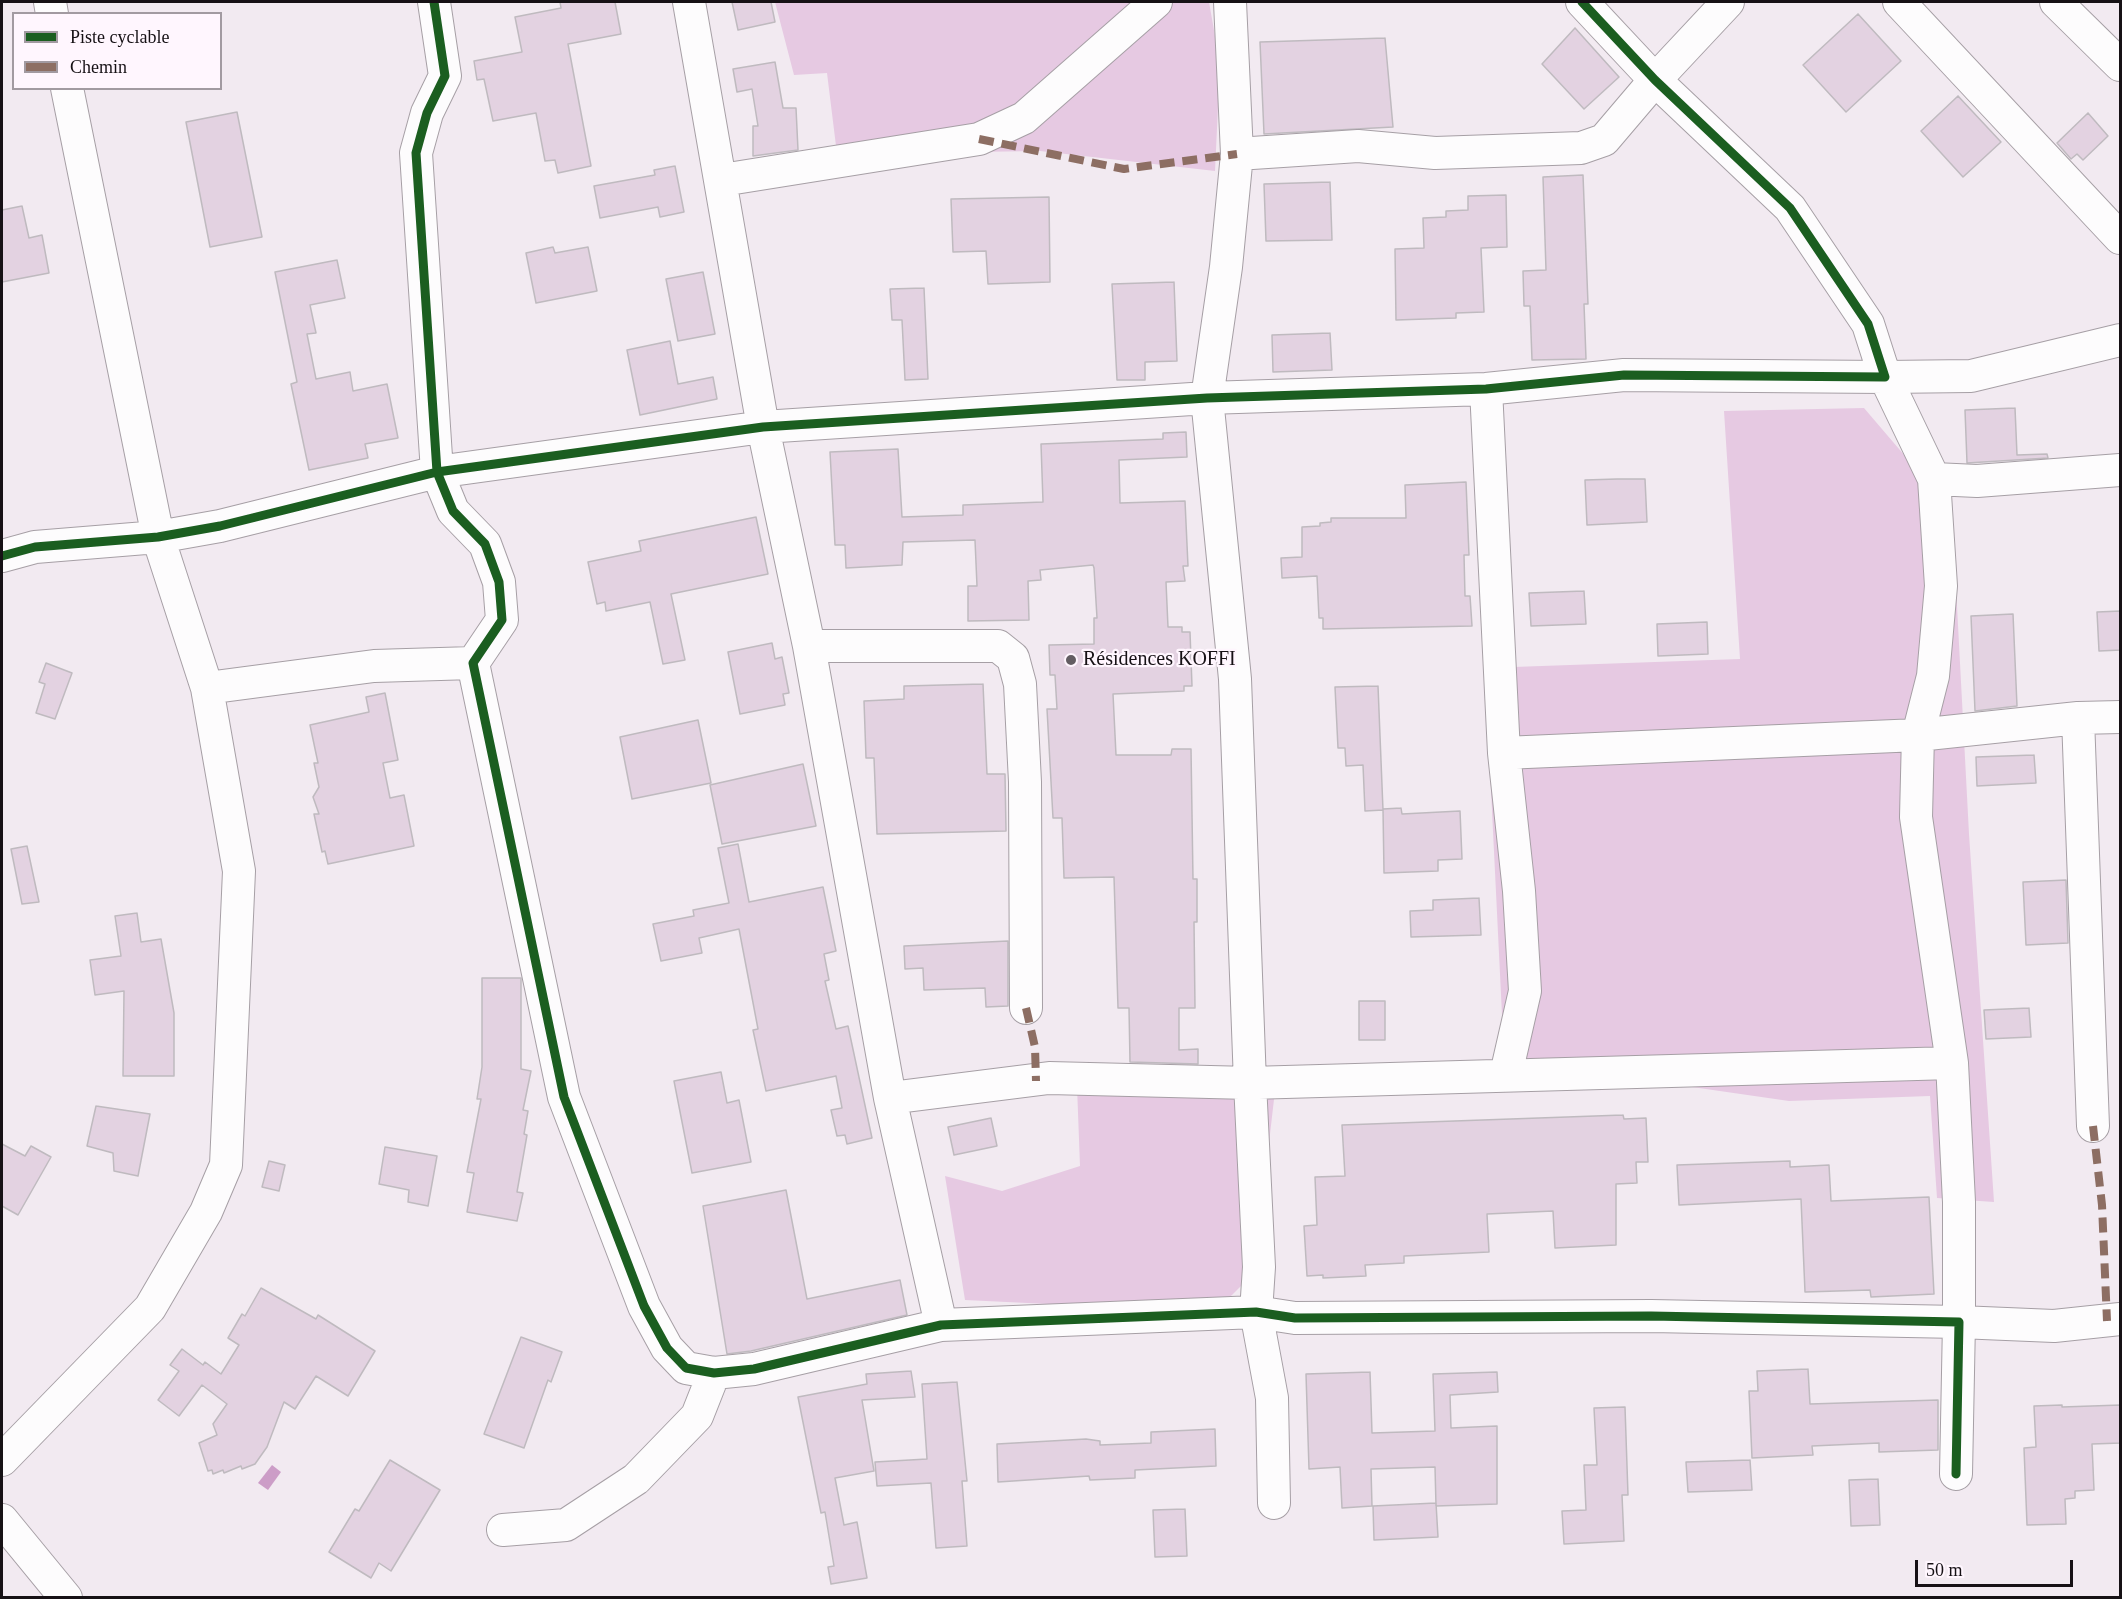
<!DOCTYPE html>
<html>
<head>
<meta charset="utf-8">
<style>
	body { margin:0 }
	#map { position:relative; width:2122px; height:1599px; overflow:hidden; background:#f2eaf1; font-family:"Times New Roman",serif }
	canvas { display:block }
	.frame { position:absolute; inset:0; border:3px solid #161115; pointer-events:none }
	.legend { position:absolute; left:12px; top:12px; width:210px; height:78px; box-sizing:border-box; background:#fff6fe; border:2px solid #a29aa1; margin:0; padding:8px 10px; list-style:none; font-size:18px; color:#161115 }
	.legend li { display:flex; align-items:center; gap:12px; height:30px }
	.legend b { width:30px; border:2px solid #a29aa1 }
	.scale { position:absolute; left:1915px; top:1560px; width:158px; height:27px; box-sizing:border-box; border:3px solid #161115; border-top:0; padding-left:8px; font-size:18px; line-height:21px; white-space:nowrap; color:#161115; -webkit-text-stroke:4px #fff6fe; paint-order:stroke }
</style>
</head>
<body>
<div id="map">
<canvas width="2122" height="1599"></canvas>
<div class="frame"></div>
<ul class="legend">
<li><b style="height:8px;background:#1b5e20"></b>Piste cyclable</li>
<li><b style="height:8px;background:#8d6e63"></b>Chemin</li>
</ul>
<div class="scale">50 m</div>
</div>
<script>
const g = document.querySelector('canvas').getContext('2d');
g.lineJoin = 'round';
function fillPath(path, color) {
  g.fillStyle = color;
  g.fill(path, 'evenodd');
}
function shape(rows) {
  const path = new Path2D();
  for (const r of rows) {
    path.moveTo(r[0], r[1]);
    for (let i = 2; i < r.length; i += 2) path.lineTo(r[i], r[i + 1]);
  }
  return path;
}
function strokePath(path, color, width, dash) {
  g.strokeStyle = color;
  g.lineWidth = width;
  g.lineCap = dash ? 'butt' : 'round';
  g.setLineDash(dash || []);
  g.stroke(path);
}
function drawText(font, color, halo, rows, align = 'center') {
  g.font = font + ' "Times New Roman",serif';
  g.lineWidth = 4.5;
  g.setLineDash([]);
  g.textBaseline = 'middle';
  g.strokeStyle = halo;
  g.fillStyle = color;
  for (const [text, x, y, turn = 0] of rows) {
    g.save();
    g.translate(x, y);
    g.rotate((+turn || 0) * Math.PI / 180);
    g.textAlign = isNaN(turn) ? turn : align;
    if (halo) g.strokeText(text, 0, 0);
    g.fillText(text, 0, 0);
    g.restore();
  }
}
fillPath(shape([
	[775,2,1209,2,1220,64,1215,171,1040,151,837,154,827,73,794,75],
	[1864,408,1952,511,1969,834,1994,1202,1937,1198,1930,1096,1789,1101,1609,1075,1505,1076,1485,668,1740,659,1724,411],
	[1276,1082,1254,1273,1215,1312,965,1300,945,1176,1002,1191,1080,1166,1077,1086]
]), '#e6c9e2');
fillPath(shape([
	[272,1465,281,1472,268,1490,258,1483]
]), '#cc9dc7');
const building = shape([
	[560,2,615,2,621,34,568,44,591,166,558,173,555,160,545,161,536,113,493,121,484,79,477,80,474,61,522,52,515,17,561,8,560,2],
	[732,2,771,2,775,22,738,30,732,2],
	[1858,14,1901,61,1846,112,1803,65,1858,14],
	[1575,28,1619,77,1584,109,1542,64,1575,28],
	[1385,38,1393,127,1264,134,1260,42,1385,38],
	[775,62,783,108,796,108,798,150,753,156,753,126,758,126,752,89,737,92,733,69,775,62],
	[1958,96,2001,142,1963,177,1921,131,1958,96],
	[237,112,262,237,210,247,186,122,237,112],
	[2088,113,2108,136,2083,160,2077,154,2071,159,2057,143,2088,113],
	[675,166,684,212,660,217,658,207,600,218,594,186,655,175,654,170,675,166],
	[1583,175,1588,304,1584,304,1586,359,1532,360,1530,306,1524,306,1523,271,1546,270,1543,177,1583,175],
	[1330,182,1332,240,1266,241,1264,184,1330,182],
	[1506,195,1507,247,1481,248,1484,312,1456,313,1456,318,1396,320,1395,249,1424,248,1423,218,1446,217,1446,211,1468,210,1468,196,1506,195],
	[1049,197,1050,282,988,284,986,251,953,252,951,199,1049,197],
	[22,206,29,238,42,235,49,273,2,282,2,210,22,206],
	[553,247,555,253,588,247,597,291,536,303,526,253,553,247],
	[337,260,345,298,310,305,316,333,307,334,316,379,350,372,353,391,387,384,398,438,365,444,368,458,309,470,291,384,297,382,275,272,337,260],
	[703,272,715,334,678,341,666,279,703,272],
	[1174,282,1177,361,1145,362,1145,380,1117,380,1112,284,1174,282],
	[924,288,928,379,905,380,902,320,892,320,890,289,924,288],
	[1330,333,1332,370,1273,372,1272,335,1330,333],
	[670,341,678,384,713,377,717,399,640,415,627,350,670,341],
	[2015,408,2017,455,2047,454,2048,458,1967,463,1965,410,2015,408],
	[1186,432,1187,457,1119,460,1120,503,1185,501,1188,566,1183,566,1185,581,1166,582,1168,627,1182,627,1182,632,1190,632,1192,686,1184,686,1184,691,1113,694,1116,755,1171,755,1172,749,1191,749,1193,879,1197,879,1197,922,1194,922,1195,1008,1179,1008,1179,1050,1198,1049,1198,1064,1130,1062,1129,1008,1118,1008,1114,877,1064,878,1062,818,1053,818,1047,709,1057,709,1055,675,1050,675,1049,645,1094,644,1094,618,1097,618,1094,568,1093,565,1040,570,1041,580,1028,581,1029,620,968,621,968,586,977,586,975,540,903,542,902,565,846,568,845,545,835,545,830,452,898,449,902,517,963,515,963,505,1043,502,1041,444,1163,439,1163,433,1186,432],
	[1617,479,1645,479,1647,522,1587,525,1585,480,1617,479],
	[1466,482,1469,555,1464,555,1465,596,1470,596,1472,626,1323,629,1323,618,1319,618,1317,576,1282,578,1281,558,1302,557,1302,527,1320,526,1320,523,1331,522,1331,518,1406,518,1405,485,1466,482],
	[756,517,768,574,671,594,685,660,663,664,650,602,606,611,605,602,597,604,588,562,641,551,639,541,756,517],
	[1584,591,1586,624,1531,626,1529,593,1584,591],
	[2121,611,2121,650,2099,651,2097,612,2121,611],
	[2013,614,2017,706,1975,711,1971,616,2013,614],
	[1707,622,1708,654,1658,656,1657,624,1707,622],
	[772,643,775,659,782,657,789,693,783,694,785,705,740,714,728,652,772,643],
	[46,663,72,673,55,719,36,713,45,684,39,682,46,663],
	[983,684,987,774,1005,774,1006,831,877,834,874,758,866,758,864,701,904,699,904,686,983,684],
	[1378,686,1383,810,1365,811,1363,765,1346,766,1345,748,1338,748,1335,687,1378,686],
	[385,693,398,760,383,763,390,798,404,795,414,846,328,864,325,851,322,852,314,814,319,814,313,797,319,787,314,763,318,763,310,725,369,712,366,697,385,693],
	[698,720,711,783,632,799,620,737,698,720],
	[2034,755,2036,783,1977,786,1976,757,2034,755],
	[803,764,816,826,722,844,710,785,803,764],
	[1401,808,1402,814,1460,811,1462,859,1438,860,1438,871,1384,873,1383,809,1401,808],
	[738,844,749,902,823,887,836,951,824,954,829,980,825,981,836,1029,848,1026,872,1138,847,1144,845,1135,837,1136,831,1110,842,1108,836,1076,766,1091,753,1030,758,1029,739,929,699,938,702,953,661,961,653,924,694,916,693,910,729,903,718,848,738,844],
	[27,846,39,902,22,904,11,849,27,846],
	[2066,880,2068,943,2026,945,2023,882,2066,880],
	[1479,898,1481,935,1411,937,1410,911,1433,910,1433,900,1479,898],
	[137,913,141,942,161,939,174,1013,174,1076,123,1076,124,991,95,995,90,960,121,956,115,916,137,913],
	[1008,941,1008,1006,986,1007,985,988,924,990,923,968,905,969,904,946,1008,941],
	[482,978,521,978,521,1069,531,1071,523,1110,528,1111,524,1134,527,1135,517,1192,523,1193,517,1221,467,1212,474,1173,467,1172,481,1099,477,1099,482,1067,482,978],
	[1359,1001,1385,1001,1385,1040,1359,1040,1359,1001],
	[2029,1008,2031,1037,1986,1039,1984,1010,2029,1008],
	[721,1072,727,1103,739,1100,751,1162,692,1173,674,1081,721,1072],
	[96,1106,150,1114,138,1176,114,1171,113,1153,87,1146,96,1106],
	[1623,1115,1624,1119,1646,1118,1648,1162,1636,1162,1637,1183,1616,1184,1616,1245,1555,1248,1553,1211,1487,1214,1489,1252,1404,1256,1404,1263,1365,1265,1366,1276,1323,1278,1323,1275,1307,1276,1304,1226,1317,1225,1315,1177,1345,1176,1342,1125,1623,1115],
	[991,1118,997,1146,954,1155,948,1127,991,1118],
	[2,1144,25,1156,31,1146,51,1157,18,1215,2,1206,2,1144],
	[385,1147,437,1156,428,1206,408,1202,409,1190,379,1184,385,1147],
	[269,1161,285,1165,279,1191,262,1187,269,1161],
	[1790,1161,1790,1167,1829,1165,1831,1201,1929,1197,1934,1294,1871,1297,1870,1290,1805,1292,1801,1199,1679,1205,1677,1165,1790,1161],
	[786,1190,807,1299,900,1280,907,1315,751,1351,727,1354,703,1206,786,1190],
	[261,1288,316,1319,318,1315,375,1351,348,1396,316,1376,295,1409,284,1402,267,1447,255,1464,242,1469,241,1466,224,1473,223,1470,213,1474,212,1470,208,1471,199,1443,217,1435,213,1424,227,1404,202,1385,179,1416,158,1400,179,1371,170,1365,182,1349,203,1365,205,1362,221,1374,239,1345,228,1338,242,1314,245,1316,261,1288],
	[521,1337,562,1352,551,1382,548,1380,524,1448,484,1434,521,1337],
	[1808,1369,1810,1404,1938,1400,1938,1450,1879,1452,1879,1443,1812,1446,1813,1455,1752,1458,1749,1391,1758,1391,1757,1371,1808,1369],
	[911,1371,915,1397,862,1400,874,1471,835,1478,844,1525,857,1522,867,1578,831,1584,828,1567,834,1566,825,1512,821,1513,798,1397,867,1384,866,1374,911,1371],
	[1370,1372,1372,1433,1435,1431,1433,1374,1497,1372,1498,1392,1450,1395,1451,1428,1497,1426,1497,1504,1436,1506,1435,1467,1371,1469,1372,1506,1342,1508,1340,1467,1309,1469,1306,1374,1370,1372],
	[957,1382,967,1481,962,1481,967,1546,936,1548,931,1483,877,1486,875,1462,927,1459,922,1384,957,1382],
	[2062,1405,2062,1407,2121,1405,2121,1443,2092,1444,2094,1490,2075,1491,2075,1498,2065,1499,2066,1524,2027,1525,2024,1448,2036,1447,2034,1406,2062,1405],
	[1625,1407,1628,1495,1622,1495,1624,1541,1564,1544,1562,1511,1586,1510,1584,1465,1597,1465,1594,1408,1625,1407],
	[1215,1429,1216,1466,1135,1470,1135,1478,1090,1480,1089,1476,998,1482,997,1444,1086,1439,1100,1441,1100,1445,1151,1443,1151,1432,1215,1429],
	[390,1460,440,1490,391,1571,379,1563,371,1578,329,1552,355,1509,359,1511,390,1460],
	[1750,1460,1752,1490,1688,1492,1686,1462,1750,1460],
	[1878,1479,1880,1525,1851,1526,1849,1480,1878,1479],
	[1436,1503,1438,1537,1374,1540,1373,1506,1436,1503],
	[1185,1509,1187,1556,1155,1557,1153,1510,1185,1509]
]);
fillPath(building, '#e3d2e1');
strokePath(building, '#bfbabf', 1.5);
const minor = shape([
	[50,2,52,14],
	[434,2,445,76,427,113,416,153,437,472,453,511,485,544,499,582,502,620,473,663,564,1097,644,1306,667,1348,686,1368,714,1373,754,1369,941,1325,1256,1312,1295,1318,1651,1316,1959,1322,1956,1474],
	[689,2,763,427,809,646,890,1098,941,1325],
	[1899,2,2120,238],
	[2056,2,2120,65],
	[1237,154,1358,146,1435,153,1581,148,1604,140,1655,80,1728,2],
	[722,180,979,139,1024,118,1156,2],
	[1486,389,1504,753,1519,891,1525,991,1506,1074],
	[1934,479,1977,481,2120,470],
	[2,556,35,547,158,537,220,526,437,472,763,427,1207,398,1486,389,1624,375,1885,377,1868,324,1790,208,1655,80,1582,2],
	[809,646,998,646,1013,658,1020,684,1025,782,1026,1008],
	[207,688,374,666,473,663],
	[2078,718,2093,1126],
	[1504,753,1918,735,2078,718,2120,717],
	[1952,1063,1959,1202,1959,1322,2054,1326,2120,1319],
	[890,1098,1049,1078,1250,1083,1235,679,1207,398,1226,267,1237,154,1230,2],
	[2,1460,150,1308,206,1212,226,1165,239,871,207,688,158,537,67,88],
	[1274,1503,1272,1398,1256,1312,1259,1267,1250,1083,1952,1063,1916,817,1918,735,1933,676,1941,586,1934,479,1885,377,1971,376,2120,340],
	[2,1520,66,1598],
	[503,1530,566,1525,636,1479,697,1416,714,1373]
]);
strokePath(minor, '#a69fa5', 34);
strokePath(minor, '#fdfcfd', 32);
strokePath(shape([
	[979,139,1124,169,1237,154],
	[1026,1008,1035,1047,1036,1081],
	[2093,1126,2102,1205,2107,1321]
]), '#8d6e63', 8, [15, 8]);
strokePath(shape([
	[434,2,445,76,427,113,416,153,437,472,453,511,485,544,499,582,502,620,473,663,564,1097,644,1306,667,1348,686,1368,714,1373,754,1369,941,1325,1256,1312,1295,1318,1651,1316,1959,1322,1956,1474],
	[2,556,35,547,158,537,220,526,437,472,763,427,1207,398,1486,389,1624,375,1885,377,1868,324,1790,208,1655,80,1582,2]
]), '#1b5e20', 9);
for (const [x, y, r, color] of [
	[1071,660,6,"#635d62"]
]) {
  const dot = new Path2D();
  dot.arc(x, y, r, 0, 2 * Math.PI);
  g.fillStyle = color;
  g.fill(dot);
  strokePath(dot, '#fff6fe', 2);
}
drawText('20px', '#161115', '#fff6fe', [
	["Résidences KOFFI",1083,660]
], 'left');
</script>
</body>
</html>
